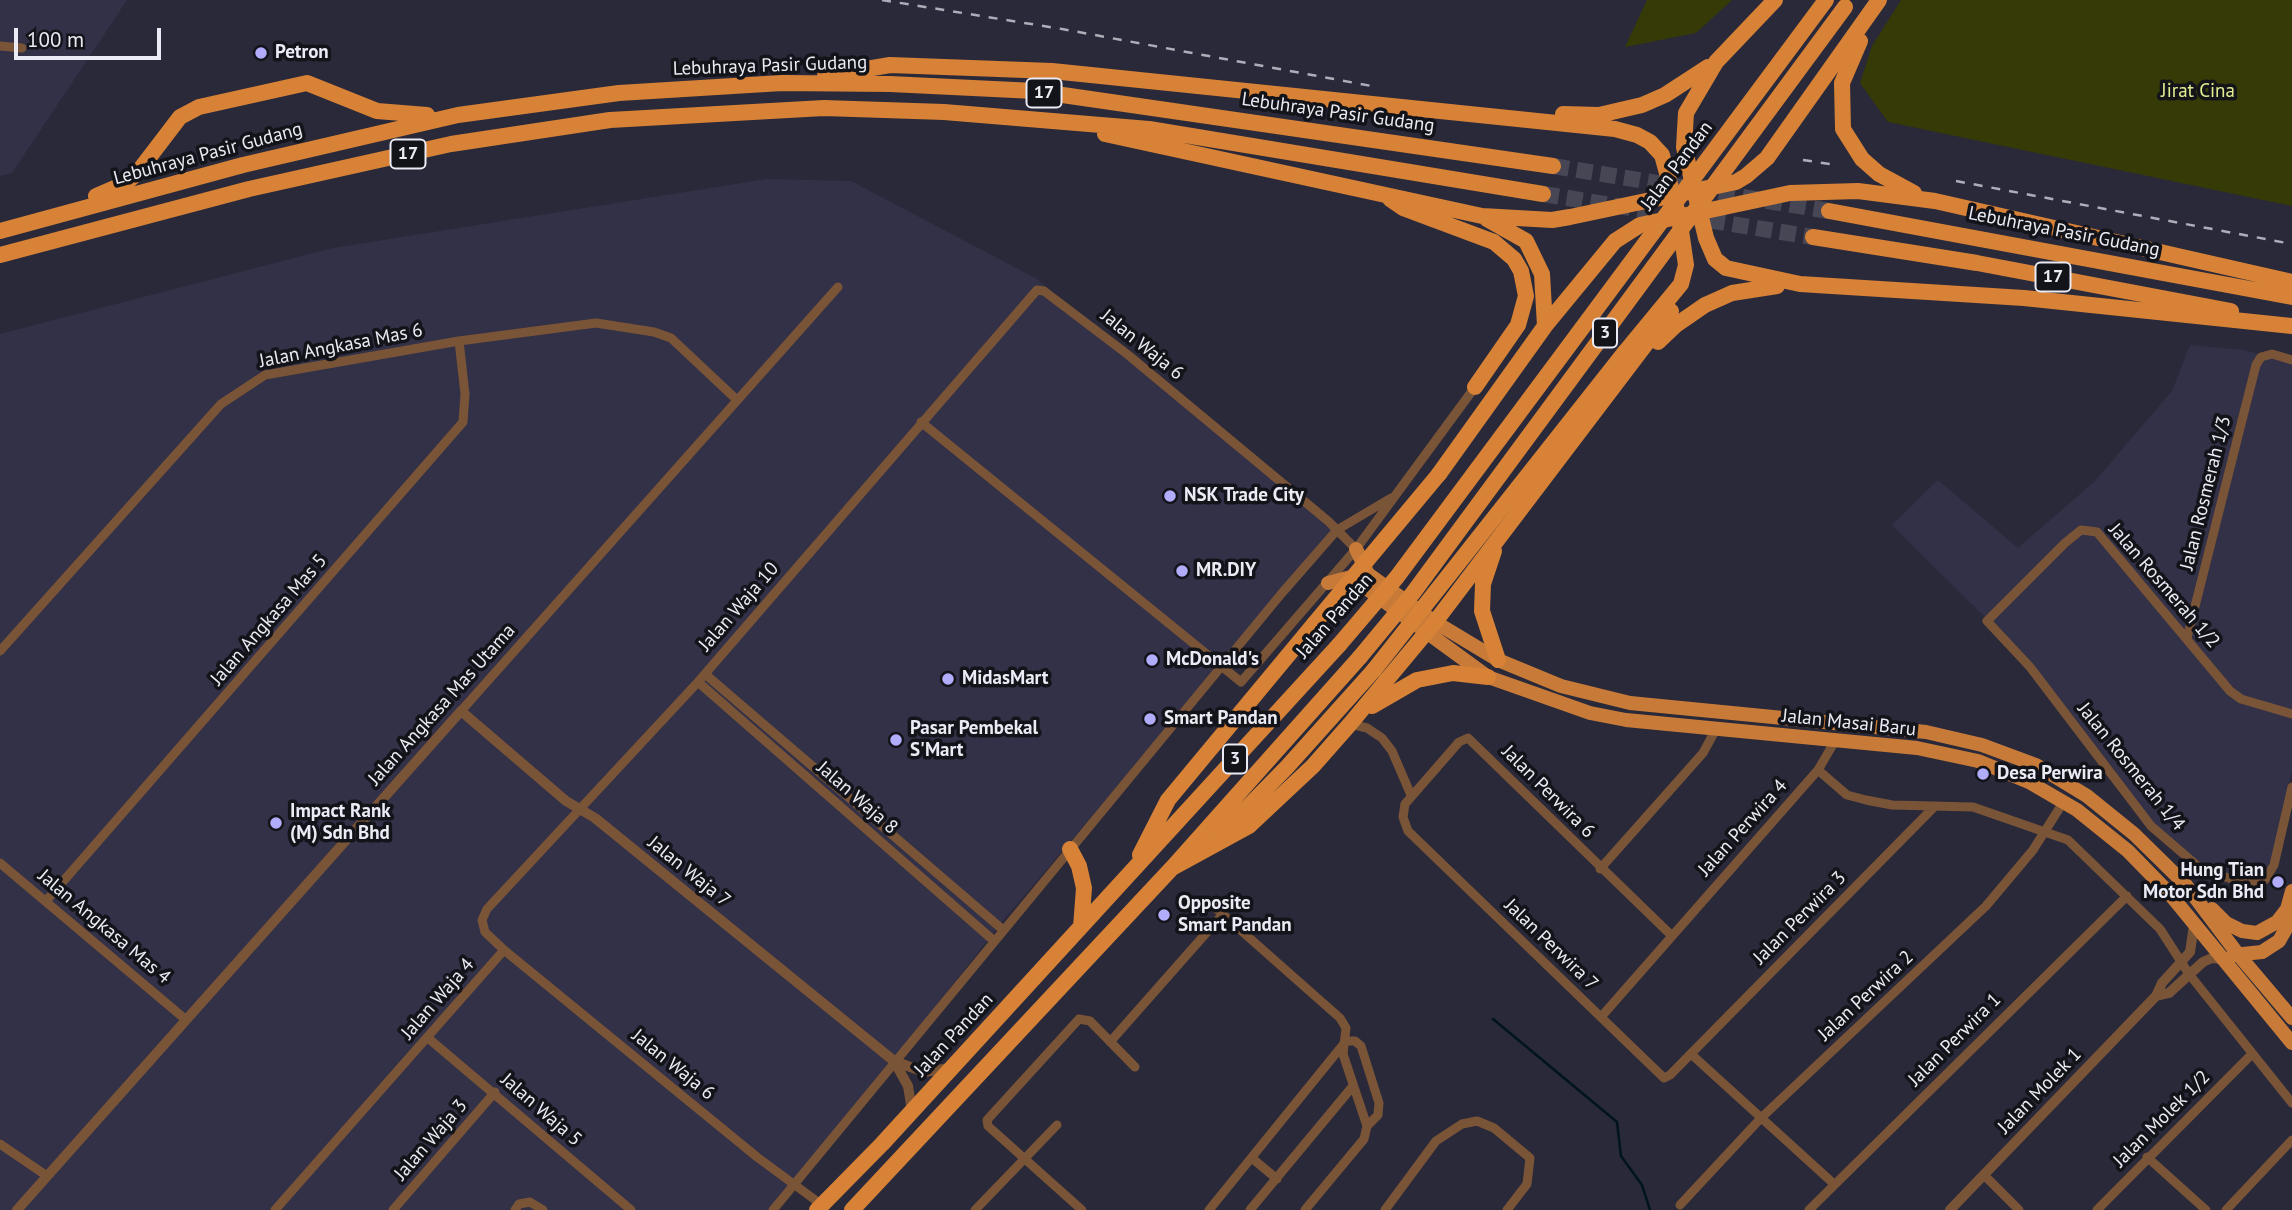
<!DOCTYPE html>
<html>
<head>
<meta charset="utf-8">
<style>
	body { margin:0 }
	#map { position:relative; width:2292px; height:1210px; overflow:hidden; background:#2a2939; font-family:"PT Sans",sans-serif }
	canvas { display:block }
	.scale { position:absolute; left:14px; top:28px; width:147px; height:32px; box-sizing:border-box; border:4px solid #ebebf5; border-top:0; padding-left:9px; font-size:21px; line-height:24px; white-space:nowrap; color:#ebebf5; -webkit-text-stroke:5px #13131a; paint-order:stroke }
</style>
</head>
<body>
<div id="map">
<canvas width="2292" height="1210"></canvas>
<div class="scale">100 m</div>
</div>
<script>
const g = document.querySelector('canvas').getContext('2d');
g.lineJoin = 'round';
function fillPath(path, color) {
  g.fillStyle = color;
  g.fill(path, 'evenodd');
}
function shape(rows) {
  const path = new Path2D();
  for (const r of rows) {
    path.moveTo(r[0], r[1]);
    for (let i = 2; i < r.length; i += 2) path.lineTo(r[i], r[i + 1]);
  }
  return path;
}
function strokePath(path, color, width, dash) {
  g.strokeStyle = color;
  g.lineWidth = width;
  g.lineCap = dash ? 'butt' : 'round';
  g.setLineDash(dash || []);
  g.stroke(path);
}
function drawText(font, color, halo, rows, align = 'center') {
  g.font = font + ' "PT Sans",sans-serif';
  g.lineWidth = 7;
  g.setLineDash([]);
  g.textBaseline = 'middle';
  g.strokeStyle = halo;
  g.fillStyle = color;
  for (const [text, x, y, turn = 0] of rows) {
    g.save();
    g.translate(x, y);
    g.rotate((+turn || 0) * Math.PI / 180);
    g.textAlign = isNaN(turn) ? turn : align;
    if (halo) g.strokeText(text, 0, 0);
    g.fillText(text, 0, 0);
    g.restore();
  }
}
fillPath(shape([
	[0,0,127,0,12,173,0,176],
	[767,179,851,181,1037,279,1335,530,1002,922,775,1210,0,1210,0,334,333,248],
	[2190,345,2244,350,2292,363,2292,771,2271,862,2263,877,2248,880,2204,867,2154,824,2033,665,1892,525,1938,480,2018,548,2095,481,2172,391]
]), '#333147');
fillPath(shape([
	[1647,0,1732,0,1696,33,1625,47],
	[1901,0,2292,0,2292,206,1888,122,1860,83,1872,46]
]), '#363a06');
strokePath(shape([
	[1493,1019,1617,1122,1621,1156,1642,1185,1650,1210]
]), '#00151b', 2.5);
strokePath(shape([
	[1553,166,1829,211],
	[1543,194,1813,237]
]), '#474655', 16, [16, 8]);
strokePath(shape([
	[0,46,22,48],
	[921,422,1241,682,1356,549,1475,387],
	[2187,638,2256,365,2261,357,2272,354,2292,360],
	[0,651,221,404,265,375,459,341,596,323,654,332,671,338,737,400],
	[705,674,1002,929],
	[698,682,993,940],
	[461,711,838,287],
	[2292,714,2241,699,2230,691,2097,532,2081,530,2065,543,1987,621,2030,667,2151,826,2201,869,2247,884,2265,880,2274,865,2292,787],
	[1350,724,1367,728,1382,738,1392,751,1411,795],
	[1818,770,1847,795,1866,800,1892,805,1973,807,2068,840,2160,929,2189,974,2292,1103],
	[0,863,185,1019],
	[1600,869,1703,753,1716,729],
	[46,901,463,422,465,394,459,341],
	[1211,904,1340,1018,1346,1028,1343,1054,1367,1126,1364,1139,1305,1210],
	[1671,935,1468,738,1459,742,1405,804,1403,817,1408,831,1664,1078,1670,1075,1935,806],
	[1601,1017,1818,770,1835,741],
	[428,1038,631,1210],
	[1110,1042,1223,914],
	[1691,1054,1834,1184],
	[0,1144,47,1176],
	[2147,1157,2206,1210],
	[1253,1159,1277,1179],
	[1984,1175,2019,1210],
	[822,1205,757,1157,504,950,485,932,482,920,487,909,698,682,1037,290,1044,291,1127,354,1328,521,1356,549],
	[1680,1205,1761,1118,1986,906,2033,850,2064,801],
	[275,1210,504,950],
	[393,1210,495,1092],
	[515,1210,519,1204,530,1202,543,1210],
	[773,1210,1282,593,1337,530,1391,498],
	[975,1210,1057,1125],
	[1082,1210,988,1126,987,1120,1079,1019,1090,1021,1135,1067],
	[1209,1210,1346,1041,1355,1041,1361,1046,1379,1103,1378,1115,1367,1126],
	[1250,1210,1353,1086],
	[1385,1210,1436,1141,1462,1124,1477,1121,1494,1128,1530,1158,1527,1184,1507,1210],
	[1809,1210,2127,896],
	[2097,1210,2252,1054],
	[2226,1210,2292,1140]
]), '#7a5437', 9);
strokePath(shape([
	[2156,996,2169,993,2203,962,2212,958,2222,959],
	[894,1061,908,1086,912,1111],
	[17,1210,461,711,566,801,595,818,894,1061,924,1072,951,1068],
	[1950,1210,2156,996,2162,983,2190,952,2194,925]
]), '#7a5437', 10);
strokePath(shape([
	[1356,549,1368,574,1435,622,1498,660,1561,686,1630,703,1926,732,1982,745,2036,765,2087,796,2134,834,2185,884,2237,953,2292,1018],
	[1328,583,1351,577,1488,677,1590,713,1626,720,1917,748,1978,761,2029,782,2077,810,2128,851,2169,893,2292,1043],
	[2212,909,2226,923,2242,931,2257,933,2277,922,2287,909,2292,891],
	[2233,955,2262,952,2279,941,2292,918]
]), '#c87b38', 14);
strokePath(shape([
	[1775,0,1716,62,1686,113,1684,147,1706,238,1715,259,1726,268,1800,284,2024,298,2292,326],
	[1860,41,1842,83,1843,129,1862,159,1879,174,1914,193],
	[825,76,890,65,1052,71,1615,129,1637,135,1650,142,1662,155,1679,217,1686,265,1681,284,1625,352],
	[1563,114,1599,115,1642,105,1665,95,1708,67],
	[1105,134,1482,216,1552,220,1570,217,1736,182,1746,176,1767,158,1879,0],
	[96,196,126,183,138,172,180,117,199,107,307,83,377,111,427,115],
	[1390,199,1403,208,1494,242,1514,259,1521,271,1526,296,1518,325,1475,387],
	[1829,211,2292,297],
	[1487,219,1526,241,1542,274,1545,326],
	[0,231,243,165,458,115,619,93,782,83,890,84,1035,91,1553,166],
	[1813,237,1977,263,2231,311],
	[0,255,249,189,451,144,610,120,824,108,944,112,1149,129,1543,194],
	[1658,342,1676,325,1705,305,1732,293,1777,286],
	[1439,474,1545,326,1615,241,1640,225,1790,193,1858,191,1935,201,2292,282],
	[1494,551,1483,584,1482,611,1498,660],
	[1372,706,1417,680,1453,673,1488,677],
	[1216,835,1235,820,1287,767,1374,670],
	[1070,849,1079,866,1084,888,1081,927],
	[1140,855,1168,800,1314,624],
	[1172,868,1249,826,1313,766,1350,724,1435,622,1671,311],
	[817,1210,882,1144,1339,645],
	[852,1210,1172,868,1360,657]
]), '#d78236', 16);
strokePath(shape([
	[882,0,1062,29,1377,87],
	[1803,160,1836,165],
	[1956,181,2292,244]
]), '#aeaeba', 2.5, [9, 9]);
strokePath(shape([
	[1314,624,1439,474],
	[1339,645,1397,577,1826,0],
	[1360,657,1413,593,1845,7],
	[1374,670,1625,352]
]), '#d78236', 16);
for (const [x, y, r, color] of [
	[261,53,7,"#b1adfa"],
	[1170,496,7,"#b1adfa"],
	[1182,571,7,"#b1adfa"],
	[1152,660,7,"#b1adfa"],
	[948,679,7,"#b1adfa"],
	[1150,719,7,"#b1adfa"],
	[896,740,7,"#b1adfa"],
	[1983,774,7,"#b1adfa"],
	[276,823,7,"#b1adfa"],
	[2278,882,7,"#b1adfa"],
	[1164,915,7,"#b1adfa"]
]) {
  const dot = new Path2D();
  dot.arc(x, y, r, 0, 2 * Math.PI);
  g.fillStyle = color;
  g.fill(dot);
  strokePath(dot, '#13131a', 2.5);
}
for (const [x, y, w] of [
	[1044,93,35],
	[408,154,35],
	[2053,277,35],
	[1605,333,24],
	[1235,759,24]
]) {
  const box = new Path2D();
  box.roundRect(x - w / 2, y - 14.5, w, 29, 5);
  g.fillStyle = '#13131a';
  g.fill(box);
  strokePath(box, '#ebebf5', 2);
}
drawText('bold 18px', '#ebebf5', null, [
	["17",1044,93],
	["17",408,154],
	["17",2053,277],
	["3",1605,333],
	["3",1235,759]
]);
drawText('bold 19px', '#ebebf5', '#13131a', [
	["Petron",275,53],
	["NSK Trade City",1184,496],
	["MR.DIY",1196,571],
	["McDonald's",1166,660],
	["MidasMart",962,679],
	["Smart Pandan",1164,719],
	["Pasar Pembekal",910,729],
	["S'Mart",910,751],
	["Desa Perwira",1997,774],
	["Impact Rank",290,812],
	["(M) Sdn Bhd",290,834],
	["Hung Tian",2264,871,"right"],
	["Motor Sdn Bhd",2264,893,"right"],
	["Opposite",1178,904],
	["Smart Pandan",1178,926]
], 'left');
drawText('19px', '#ebebf5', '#13131a', [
	["Lebuhraya Pasir Gudang",770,66,-2],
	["Lebuhraya Pasir Gudang",1338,113,8],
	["Lebuhraya Pasir Gudang",208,154,-15],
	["Jalan Pandan",1677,166,-53],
	["Lebuhraya Pasir Gudang",2064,232,11],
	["Jalan Waja 6",1142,345,39],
	["Jalan Angkasa Mas 6",341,346,-11],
	["Jalan Rosmerah 1/3",2206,493,-76],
	["Jalan Rosmerah 1/2",2164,586,49],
	["Jalan Waja 10",739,607,-49],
	["Jalan Pandan",1335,616,-49],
	["Jalan Angkasa Mas 5",269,620,-49],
	["Jalan Angkasa Mas Utama",442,705,-48],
	["Jalan Masai Baru",1849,723,6],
	["Jalan Rosmerah 1/4",2131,767,51],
	["Jalan Perwira 6",1548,792,45],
	["Jalan Waja 8",857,798,41],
	["Jalan Perwira 4",1743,828,-48],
	["Jalan Waja 7",689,872,39],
	["Jalan Perwira 3",1800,918,-45],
	["Jalan Angkasa Mas 4",104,927,40],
	["Jalan Perwira 7",1551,945,44],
	["Jalan Perwira 2",1866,996,-43],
	["Jalan Waja 4",438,999,-49],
	["Jalan Pandan",954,1035,-47],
	["Jalan Perwira 1",1955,1040,-45],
	["Jalan Waja 6",673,1065,39],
	["Jalan Molek 1",2040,1091,-46],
	["Jalan Waja 5",541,1110,41],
	["Jalan Molek 1/2",2162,1119,-45],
	["Jalan Waja 3",431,1140,-49]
]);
drawText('19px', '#e3ee90', '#13131a', [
	["Jirat Cina",2198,92]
]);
</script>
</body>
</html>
